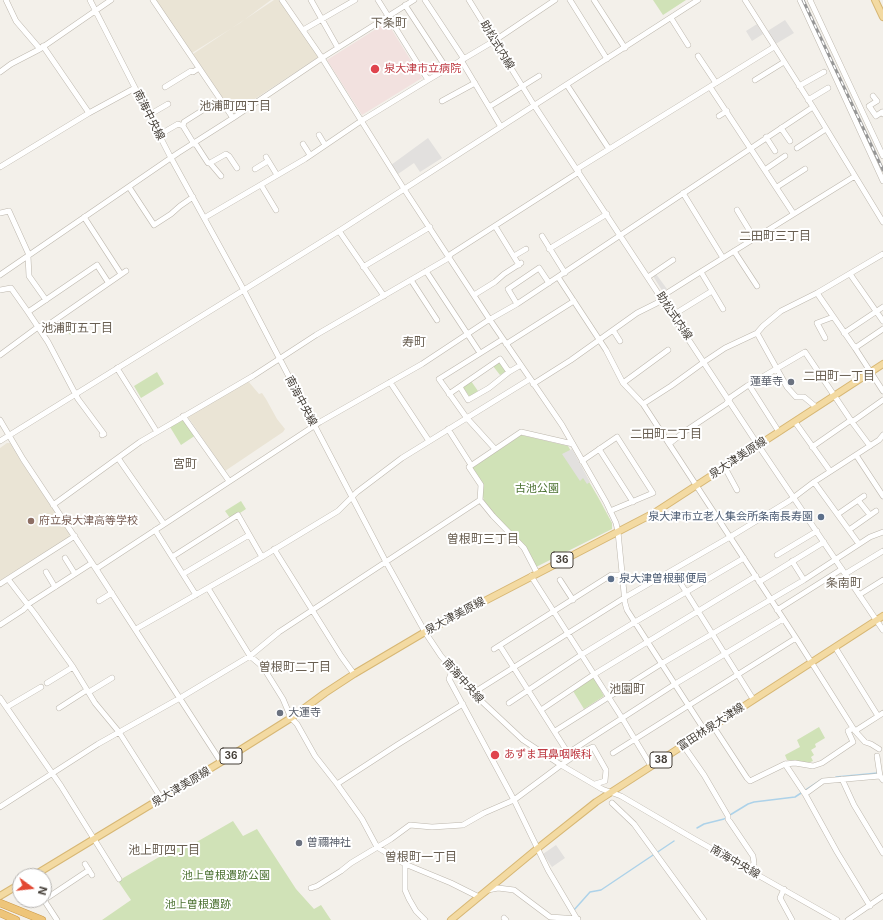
<!DOCTYPE html>
<html>
<head>
<meta charset="utf-8">
<style>
	body { margin:0 }
	#map { position:relative; width:883px; height:920px; overflow:hidden; background:#f3f0ea; font-family:Inter,sans-serif }
	canvas { display:block }
	.north { position:absolute; left:12px; top:868px; width:40px; height:40px; box-sizing:border-box; background:#fff; border:1px solid #b5b3b0; border-radius:50%; rotate:105deg; font-size:11px; font-weight:700; line-height:16px; text-align:center; color:#464039 }
	.north::after { content:''; display:block; margin:auto; width:14px; height:18px; background:#e24832; clip-path:polygon(50% 0,100% 100%,50% 72%,0 100%) }
</style>
</head>
<body>
<div id="map">
<canvas width="883" height="920"></canvas>
<div class="north">N</div>
</div>
<script>
const g = document.querySelector('canvas').getContext('2d');
g.lineJoin = 'round';
function fillPath(path, color) {
  g.fillStyle = color;
  g.fill(path, 'evenodd');
}
function shape(rows) {
  const path = new Path2D();
  for (const r of rows) {
    path.moveTo(r[0], r[1]);
    for (let i = 2; i < r.length; i += 2) path.lineTo(r[i], r[i + 1]);
  }
  return path;
}
function strokePath(path, color, width, dash) {
  g.strokeStyle = color;
  g.lineWidth = width;
  g.lineCap = dash ? 'butt' : 'round';
  g.setLineDash(dash || []);
  g.stroke(path);
}
function drawText(font, color, halo, rows, align = 'center') {
  g.font = font + ' Inter,"Noto Sans JP",sans-serif';
  g.lineWidth = 4;
  g.setLineDash([]);
  g.textBaseline = 'middle';
  g.strokeStyle = halo;
  g.fillStyle = color;
  for (const [text, x, y, turn = 0] of rows) {
    g.save();
    g.translate(x, y);
    g.rotate((+turn || 0) * Math.PI / 180);
    g.textAlign = isNaN(turn) ? turn : align;
    if (halo) g.strokeText(text, 0, 0);
    g.fillText(text, 0, 0);
    g.restore();
  }
}
fillPath(shape([
	[155,0,271,0,240,23,192,53],
	[274,0,279,0,318,55,317,58,235,112,232,112,193,54],
	[248,381,259,394,262,393,266,399,277,419,285,429,283,432,225,471,188,417],
	[7,443,10,443,22,463,70,534,69,539,0,582,0,448]
]), '#eae4d5');
fillPath(shape([
	[387,22,422,78,362,115,327,60]
]), '#f2e1df');
fillPath(shape([
	[653,0,686,0,663,15],
	[76,325,79,330,70,335,67,330],
	[500,360,507,371,500,375,493,366],
	[157,372,164,384,141,398,134,386],
	[471,381,478,391,470,397,462,386],
	[185,419,196,435,181,445,170,427],
	[521,435,568,446,598,497,612,523,612,529,536,567,484,501,483,497,483,485,472,468],
	[241,501,246,509,240,513,238,512,230,518,225,511],
	[591,678,594,678,604,696,584,709,573,691],
	[819,727,825,738,815,744,816,747,811,750,814,755,811,757,813,761,808,763,787,760,785,755,800,747,797,740],
	[233,821,243,836,257,829,296,889,314,909,321,905,331,920,102,920,131,900,118,881,178,846,181,851]
]), '#d0e2b7');
fillPath(shape([
	[785,20,794,33,774,45,766,32],
	[757,24,763,34,752,41,746,31],
	[428,138,442,158,420,172,414,163,398,174,391,165],
	[656,274,667,289,663,292,653,276],
	[572,449,590,482,587,484,583,478,580,481,562,454],
	[556,845,565,858,552,867,543,854]
]), '#e2e0de');
strokePath(shape([
	[836,777,878,773],
	[730,815,748,804,754,802,795,797,821,780],
	[697,828,704,824,724,819,727,817],
	[574,910,590,892,601,890,674,841]
]), '#add2e9', 1.5);
const minor = shape([
	[6,0,16,21,40,49],
	[90,0,171,158,241,285,386,562,425,632,441,656,476,696,523,740,561,765,602,789,621,796,689,836,837,920],
	[153,0,233,118],
	[282,0,322,58,404,189,490,320,562,425,606,502,616,523,618,532,625,603,627,610,705,731],
	[311,0,338,48],
	[378,0,428,80,494,41,555,0],
	[425,0,464,59],
	[469,0,532,102,758,445,883,630],
	[570,0,607,59],
	[594,0,625,48],
	[745,0,813,107,883,222],
	[800,0,883,181],
	[810,0,883,156],
	[405,5,447,69],
	[671,18,688,45],
	[303,30,355,0],
	[43,46,89,113],
	[698,56,716,83],
	[461,60,501,127],
	[0,72,11,64,40,49,111,0],
	[755,80,784,62],
	[567,85,609,149],
	[799,86,824,72],
	[165,87,191,71,193,72,199,68],
	[710,87,793,213],
	[873,96,877,101,869,106,876,116,882,112,883,114],
	[808,100,828,88],
	[442,101,475,83],
	[489,107,539,76],
	[149,115,168,104],
	[719,116,727,111],
	[183,126,194,144],
	[781,128,790,141],
	[159,135,178,124,183,126,184,122,203,110],
	[319,135,325,145],
	[766,137,775,151],
	[195,143,208,163,210,163,226,154,229,156,237,168],
	[303,144,310,155],
	[797,148,826,129],
	[266,157,277,175],
	[210,163,221,176],
	[0,167,89,113,135,88],
	[255,169,268,161],
	[577,169,774,47],
	[766,169,785,156],
	[261,185,276,210],
	[129,187,154,225,171,214,180,206,193,197],
	[777,187,805,169],
	[683,193,723,258],
	[737,210,754,238],
	[0,213,9,211,29,255],
	[84,217,121,274],
	[204,218,305,159,361,121,428,80],
	[495,226,519,265],
	[339,231,384,296],
	[542,236,565,273],
	[549,249,607,214],
	[734,251,757,286],
	[28,256,29,276,46,300],
	[514,256,526,249],
	[363,267,430,227],
	[426,271,480,353],
	[701,272,723,309],
	[850,274,883,321],
	[0,275,178,153,233,118,322,58,414,0],
	[558,277,606,350,623,383,643,404,796,638,853,728,848,731,853,742,822,763,813,766,795,763,785,764,750,781,747,778,713,726],
	[648,277,673,260],
	[411,280,437,320],
	[0,290,11,288,28,312,48,342,78,399,104,434,102,435],
	[817,293,855,348,883,391],
	[474,295,495,282,504,274,521,263],
	[517,304,508,289,539,268,549,283],
	[28,312,97,265,108,282],
	[673,315,712,291],
	[613,330,620,341],
	[757,333,787,387,796,397,804,397,816,407],
	[844,333,883,307],
	[825,338,817,323,833,317],
	[506,344,574,301],
	[855,348,883,329],
	[0,355,38,327,48,325,126,271],
	[117,368,157,432],
	[390,382,429,441],
	[623,383,668,350],
	[533,384,571,360,637,313,657,303,667,293,694,276,855,176],
	[749,385,779,432],
	[460,387,468,400,489,388,509,372],
	[449,394,500,359,509,372,521,365],
	[643,404,671,386,704,362,725,348,757,333,763,326,781,311,817,293,883,254],
	[183,416,229,481],
	[0,420,23,459,96,569,221,762],
	[795,422,830,471],
	[852,422,883,400],
	[448,429,471,465],
	[0,441,339,231,698,0],
	[669,444,684,432,726,404,731,397,747,386,805,352,852,422,870,446],
	[812,447,851,420],
	[495,449,466,417,439,379,503,339],
	[599,449,633,502],
	[856,455,883,496],
	[118,458,164,524],
	[582,461,617,437,653,493,610,511],
	[724,466,737,490],
	[814,482,859,544],
	[480,500,481,485,469,467,521,432,573,444],
	[858,500,870,515],
	[53,505,140,442,253,376,316,335,447,259,451,254,579,172],
	[838,514,864,496],
	[155,530,196,595],
	[849,530,876,511],
	[274,549,341,656,354,674],
	[777,555,817,531],
	[172,557,238,515,262,557],
	[65,558,75,574],
	[792,561,804,580],
	[96,569,320,422,422,364,487,321,517,304,813,107],
	[673,571,753,699],
	[46,572,55,587],
	[183,574,249,535],
	[845,574,883,551],
	[531,576,622,718,651,766],
	[8,579,35,614,73,667,95,703,119,732,161,798],
	[560,580,573,600],
	[759,582,824,542],
	[0,584,75,536],
	[208,588,250,656,263,667,283,699,291,718,297,724,315,756,337,784,362,819,377,847,405,864,451,883,479,897],
	[859,595,883,580],
	[99,601,112,593],
	[777,610,842,569],
	[0,625,23,610,30,603,92,563],
	[136,629,262,557,338,511,357,492,402,458,530,379],
	[500,646,568,753,675,684,783,619],
	[835,647,878,716],
	[494,649,611,575,621,575],
	[453,669,449,679,514,800,548,870,577,919],
	[47,683,73,667],
	[89,692,112,678],
	[473,693,624,598,730,537,789,501,814,482,879,440,883,435],
	[0,698,61,786,119,879],
	[509,703,581,655,635,622,744,558],
	[7,707,41,687],
	[59,708,87,690],
	[541,710,593,675,756,576],
	[853,728,855,731,883,713],
	[555,731,661,664,804,580,870,537,883,532],
	[855,731,865,742,871,744,879,749],
	[683,745,704,775,728,816,728,819,753,856,754,863,750,870],
	[613,753,796,638],
	[877,756,880,776,883,780],
	[785,764,805,794,837,852,870,906],
	[842,779,854,805,883,853],
	[337,784,397,745,463,704],
	[805,794,823,781,880,776],
	[612,803,634,824,704,920],
	[0,807,98,744,180,698,250,656,279,632,480,500,493,516,524,548,537,573],
	[85,864,92,875],
	[405,864,405,890,409,899,416,911,425,920],
	[311,888,317,886,341,871,351,863,391,839,410,825,432,827,463,825,484,813,514,800,561,765,579,753,593,747,606,770,605,781,595,784],
	[784,889,780,898,792,920],
	[488,890,498,888,514,890,550,917,578,919],
	[44,900,89,870],
	[44,900,57,920],
	[504,918,506,920],
	[848,920,883,896]
]);
const major = shape([
	[875,0,883,17],
	[33,876,221,762,291,718,325,693,354,674,425,632,654,513,883,364],
	[0,896,20,884],
	[451,920,538,848,596,802,883,616]
]);
const highway = shape([
	[0,903,42,920],
	[0,913,16,920]
]);
strokePath(minor, '#bdb7ad', 6);
strokePath(major, '#d7b774', 8);
strokePath(highway, '#cc9a4a', 8);
strokePath(minor, '#fff', 5);
strokePath(major, '#f3daa2', 6);
strokePath(highway, '#eec57a', 7);
const rail = shape([
	[803,0,883,170]
]);
strokePath(rail, '#979797', 3);
strokePath(rail, '#fff', 1.5, [4.5]);
for (const [x, y, r, color] of [
	[375,69,5,"#e0444e"],
	[791,382,4,"#6b7280"],
	[821,517,4,"#5c6f8a"],
	[31,521,4,"#8d6e63"],
	[611,579,4,"#5c6f8a"],
	[280,713,4,"#6b7280"],
	[495,755,5,"#e0444e"],
	[299,843,4,"#6b7280"]
]) {
  const dot = new Path2D();
  dot.arc(x, y, r, 0, 2 * Math.PI);
  g.fillStyle = color;
  g.fill(dot);
  strokePath(dot, '#fff', 1.5);
}
for (const [x, y, w] of [
	[562,560,22],
	[231,756,22],
	[661,760,22]
]) {
  const box = new Path2D();
  box.roundRect(x - w / 2, y - 8, w, 16, 3);
  g.fillStyle = '#fff';
  g.fill(box);
  strokePath(box, '#464039', 1);
}
drawText('bold 10px', '#464039', null, [
	["36",562,560],
	["36",231,756],
	["38",661,760]
]);
drawText('11px', '#464039', '#fff', [
	["助松式内線",497,45,59],
	["南海中央線",149,115,63],
	["助松式内線",674,316,56],
	["南海中央線",301,401,62],
	["泉大津美原線",738,458,-33],
	["泉大津美原線",455,616,-28],
	["南海中央線",463,681,48],
	["富田林泉大津線",711,727,-33],
	["泉大津美原線",181,787,-31],
	["南海中央線",735,862,30]
]);
drawText('11px', '#be3a42', '#fff', [
	["泉大津市立病院",384,69],
	["あずま耳鼻咽喉科",504,755]
], 'left');
drawText('11px', '#5b616d', '#fff', [
	["蓮華寺",783,382,"right"],
	["大運寺",288,713],
	["曽禰神社",307,843]
], 'left');
drawText('11px', '#4c7232', '#fff', [
	["古池公園",537,489],
	["池上曽根遺跡公園",226,876],
	["池上曽根遺跡",198,905]
]);
drawText('11px', '#4e5e75', '#fff', [
	["泉大津市立老人集会所条南長寿園",813,517],
	["泉大津曽根郵便局",619,579,"left"]
], 'right');
drawText('11px', '#785e54', '#fff', [
	["府立泉大津高等学校",39,521]
], 'left');
drawText('12px', '#685e51', '#fff', [
	["下条町",389,23],
	["池浦町四丁目",235,106],
	["二田町三丁目",775,236],
	["池浦町五丁目",77,328],
	["寿町",414,342],
	["二田町一丁目",839,376],
	["二田町二丁目",666,434],
	["宮町",185,464],
	["曽根町三丁目",483,539],
	["条南町",844,583],
	["曽根町二丁目",295,667],
	["池園町",627,689],
	["池上町四丁目",164,850],
	["曽根町一丁目",421,857]
]);
</script>
</body>
</html>
